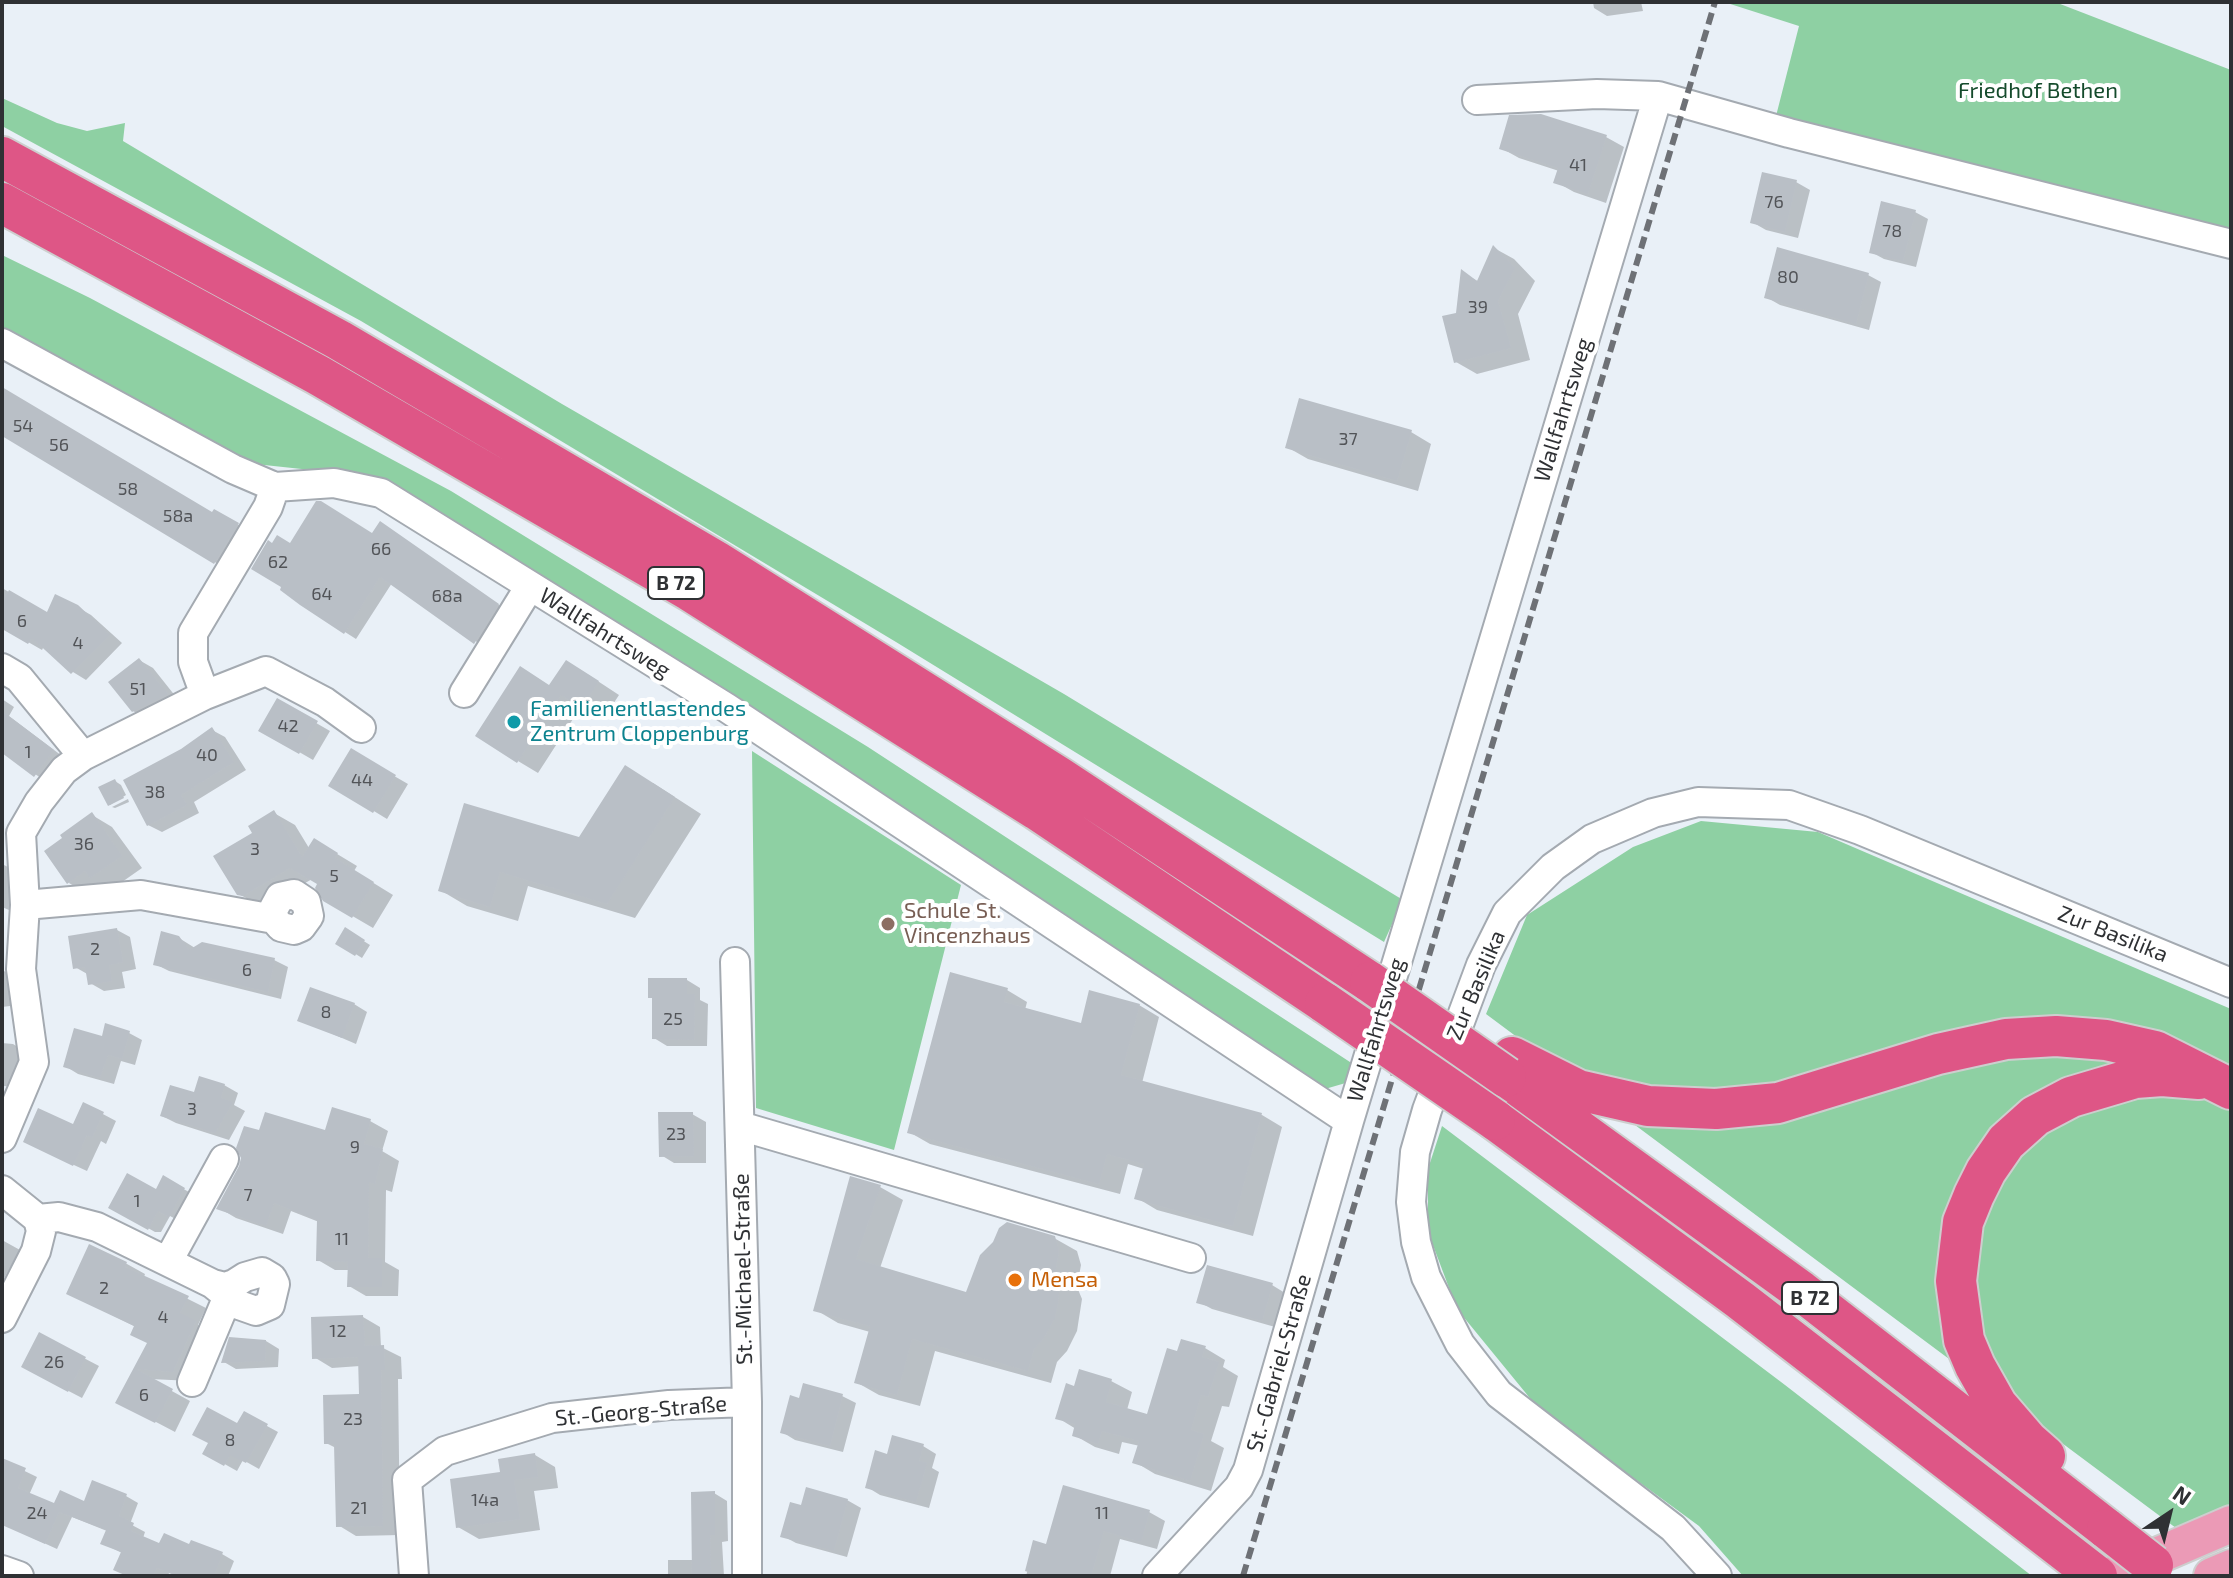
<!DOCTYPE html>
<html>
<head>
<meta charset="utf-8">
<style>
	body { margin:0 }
	#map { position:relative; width:2233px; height:1578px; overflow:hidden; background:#e9f0f7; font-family:"Exo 2",sans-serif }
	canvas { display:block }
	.frame { position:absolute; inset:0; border:4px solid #2f3134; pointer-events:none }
	.north { position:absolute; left:2129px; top:1474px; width:80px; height:80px; -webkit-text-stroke:6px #fff; paint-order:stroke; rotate:35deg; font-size:22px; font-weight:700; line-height:32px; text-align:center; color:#2f3134 }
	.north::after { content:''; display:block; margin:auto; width:28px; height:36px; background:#2f3134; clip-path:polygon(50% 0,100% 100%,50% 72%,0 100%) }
</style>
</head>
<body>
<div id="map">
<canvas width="2233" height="1578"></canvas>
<div class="frame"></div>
<div class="north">N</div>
</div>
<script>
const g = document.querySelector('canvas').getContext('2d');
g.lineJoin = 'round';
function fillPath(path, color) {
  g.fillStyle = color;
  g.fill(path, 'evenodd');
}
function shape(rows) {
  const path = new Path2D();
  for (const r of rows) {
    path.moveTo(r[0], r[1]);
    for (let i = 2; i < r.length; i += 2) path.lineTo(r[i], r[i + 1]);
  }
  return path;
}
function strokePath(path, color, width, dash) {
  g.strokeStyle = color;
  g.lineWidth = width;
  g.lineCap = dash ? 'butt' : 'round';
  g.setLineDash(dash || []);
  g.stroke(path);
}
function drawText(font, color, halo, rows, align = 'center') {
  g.font = font + ' "Exo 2",sans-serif';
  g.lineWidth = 8;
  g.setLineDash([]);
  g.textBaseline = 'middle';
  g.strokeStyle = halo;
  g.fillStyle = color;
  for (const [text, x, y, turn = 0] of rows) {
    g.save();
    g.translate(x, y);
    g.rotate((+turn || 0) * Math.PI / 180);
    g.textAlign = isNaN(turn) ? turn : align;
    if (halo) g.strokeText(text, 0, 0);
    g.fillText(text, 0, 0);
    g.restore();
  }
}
fillPath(shape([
	[1724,2,2055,2,2231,70,2231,231,1776,116,1799,26],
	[2,98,57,123,87,131,125,123,123,141,562,404,1064,694,1403,900,1384,942,896,642,361,321,2,126],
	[2,255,90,298,451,491,868,747,1353,1064,1349,1082,1325,1089,726,693,367,476,255,464,2,333],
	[752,751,961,885,894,1150,756,1108],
	[1701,821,1818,832,2231,1009,2231,1511,2180,1531,1486,1014,1527,915,1633,847],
	[1442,1126,1785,1385,2032,1576,1743,1576,1699,1526,1538,1408,1457,1309,1428,1232,1428,1169]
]), '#8ed0a3');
fillPath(shape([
	[1593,2,1641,2,1643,11,1607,16,1594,8],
	[1606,137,1624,147,1606,203,1574,192,1556,182,1559,171,1519,158,1501,148],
	[1796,182,1810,190,1798,238,1766,230,1752,222],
	[1915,212,1928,219,1916,267,1884,259,1871,252],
	[1494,248,1514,259,1535,281,1518,314,1530,360,1477,374,1456,362,1457,314,1462,272,1479,282],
	[1868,275,1881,282,1869,330,1780,305,1766,297],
	[2,389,213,515,215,511,251,532,228,570,2,434],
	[1411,432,1431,444,1418,491,1308,459,1287,447],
	[392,531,509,612,487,649,392,583,356,639,345,632,291,546],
	[2,588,48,615,77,607,91,615,122,643,86,680,73,672,44,646,42,650,2,627],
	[139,660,153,668,180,702,147,719,133,711],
	[587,674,619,695,604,718,582,705,538,773,518,761,550,687],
	[2,699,14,707,9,716,66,759,48,783,2,751],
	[278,701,330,731,313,760,261,730],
	[212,730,225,737,246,770,194,802,199,813,162,832,148,825,182,751],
	[351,751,408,784,387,819,331,785],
	[115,781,121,785,126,795,110,805],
	[653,783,701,814,635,918,528,886,518,921,467,906,440,890,580,839],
	[128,799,129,802,115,808,112,807],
	[274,813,295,825,309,848,314,840,357,866,354,871,393,895,373,928,325,900,320,884,312,879,265,907,238,894,254,834],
	[92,815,112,827,142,868,112,889,104,884,89,895,69,883],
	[2,864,18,872,18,884,9,910,2,907],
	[117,930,130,937,136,969,122,972,125,988,104,991,90,983,89,975,75,967],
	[346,930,370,945,362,958,338,943],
	[179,938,195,948,274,960,288,967,281,999,169,971,155,964],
	[2,970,17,978,18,1005,2,1007],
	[687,980,700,988,700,1000,708,1004,707,1046,667,1046,654,1038],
	[1007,990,1027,1002,1025,1010,1082,1025,1139,1005,1159,1017,1142,1083,1262,1115,1282,1127,1253,1236,1157,1210,1137,1198,1144,1169,1128,1164,1120,1194,930,1144,909,1132],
	[354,1004,367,1012,356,1044,300,1020],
	[129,1033,142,1040,135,1065,121,1061,114,1084,78,1074,65,1066,103,1038],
	[2,1043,13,1044,26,1052,21,1087,2,1086],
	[224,1085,238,1093,234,1105,245,1111,229,1140,176,1123,162,1116],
	[84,1104,116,1121,106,1144,101,1141,87,1171,39,1149,74,1127],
	[692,1114,706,1122,706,1163,674,1163,661,1155],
	[370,1121,388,1131,382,1151,399,1161,392,1192,386,1190,385,1262,399,1270,398,1296,366,1296,349,1286,350,1270,335,1270,318,1260,319,1222,291,1211,283,1234,236,1218,219,1208,260,1133,327,1133],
	[164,1178,196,1196,181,1222,170,1216,161,1232,155,1232,111,1207,157,1191],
	[880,1187,903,1200,880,1268,967,1294,1054,1238,1077,1251,1081,1265,1077,1287,1082,1299,1077,1331,1067,1351,1057,1362,1051,1383,935,1351,920,1406,879,1395,856,1382,870,1332,838,1323,816,1310],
	[2,1240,20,1250,2,1282],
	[90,1247,127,1264,145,1274,144,1277,206,1308,198,1325,214,1334,192,1381,150,1379,190,1401,175,1432,118,1402,149,1344,136,1327,68,1293],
	[1272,1285,1285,1293,1275,1327,1212,1309,1199,1302],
	[363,1317,380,1327,381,1347,401,1357,402,1379,398,1379,400,1535,356,1536,338,1525,336,1448,326,1443,361,1396,360,1366,332,1368,314,1357],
	[40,1335,99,1366,82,1398,36,1374],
	[266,1341,279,1349,278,1367,236,1369,224,1362],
	[1205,1348,1225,1360,1223,1367,1238,1376,1229,1407,1222,1406,1211,1441,1224,1448,1211,1491,1155,1474,1135,1462,1140,1446,1122,1442,1119,1454,1095,1447,1074,1435,1076,1429,1058,1418,1076,1388,1111,1381,1132,1392,1127,1410,1148,1417,1178,1353],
	[842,1396,856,1403,843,1452,795,1440,782,1432],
	[245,1414,278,1432,259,1469,243,1460,237,1471,205,1453,238,1426],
	[923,1446,936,1454,932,1468,939,1472,929,1508,880,1495,867,1487,888,1456],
	[535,1455,555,1467,558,1488,534,1491,540,1530,479,1539,458,1527,502,1474],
	[2,1460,37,1477,29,1495,55,1506,85,1503,93,1482,126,1496,138,1503,130,1524,145,1532,143,1538,161,1546,191,1547,192,1542,222,1554,234,1561,228,1576,177,1576,169,1573,168,1576,127,1576,122,1553,102,1543,107,1531,72,1517,57,1549,24,1534,2,1514],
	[714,1493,727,1501,728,1541,722,1542,724,1576,668,1576,668,1560,694,1560],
	[847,1500,861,1508,847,1557,796,1543,783,1536,802,1508],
	[1149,1512,1165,1521,1157,1549,1120,1539,1110,1576,1026,1576,1035,1543,1047,1546]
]), '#0003');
fillPath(shape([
	[1541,114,1607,135,1588,194,1553,183,1558,168,1499,149,1509,115],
	[1762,172,1797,180,1785,232,1750,223],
	[1881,201,1916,210,1903,261,1869,253],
	[1493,245,1515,268,1498,301,1511,348,1454,363,1442,316,1456,313,1461,269,1477,281],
	[1777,247,1869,273,1856,324,1764,298],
	[2,387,212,512,214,509,239,523,214,564,2,436],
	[1299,398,1412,430,1397,481,1285,448],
	[316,501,321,501,372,533,380,521,499,604,474,644,380,577,344,634,300,605,280,590,281,587,251,569,268,540,272,543,277,535,290,543],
	[9,590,47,612,55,594,78,605,110,635,71,674,32,638,28,644,2,629,2,603],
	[139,658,168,694,132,712,108,682],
	[566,660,599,681,582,708,561,695,517,763,475,736,520,666,549,685],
	[277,698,318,721,299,754,258,731],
	[2,711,54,750,34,777,2,753],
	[212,727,234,762,181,795,187,805,147,826,123,780,181,749],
	[351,748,396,775,373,813,328,786],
	[625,765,675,797,607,904,500,872,490,907,438,891,464,803,579,837],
	[115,779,124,798,108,806,98,787],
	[274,810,302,857,314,838,338,853,335,858,374,882,352,918,323,901,315,888,317,884,290,868,243,896,237,895,213,856,252,833,248,826],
	[92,812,122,856,90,878,85,871,67,884,44,851,62,838,60,835],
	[345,927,365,940,355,956,335,944],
	[117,928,123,962,109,965,112,981,88,985,85,967,73,969,68,936],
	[161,931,179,936,189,950,202,942,275,958,268,992,153,965],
	[950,972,1008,988,1004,1002,1081,1023,1089,990,1140,1004,1121,1075,1262,1113,1233,1226,1134,1199,1144,1164,1107,1154,1099,1184,907,1133],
	[648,978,687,978,687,994,695,994,694,1040,652,1039,652,998,648,998],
	[310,987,355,1003,342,1038,297,1021],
	[105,1023,130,1031,122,1059,108,1055,100,1078,63,1067,74,1028,102,1036],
	[199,1076,225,1084,221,1098,233,1102,215,1133,160,1116,170,1085,194,1092],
	[83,1102,104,1112,92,1138,87,1135,73,1166,23,1142,38,1108,73,1124],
	[332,1107,371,1119,364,1144,383,1149,375,1184,369,1182,368,1258,382,1258,382,1287,347,1287,348,1262,316,1261,317,1220,274,1203,266,1226,216,1209,239,1166,241,1158,236,1148,244,1126,259,1130,265,1112,325,1130],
	[658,1112,693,1112,694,1156,659,1157],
	[127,1173,156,1189,163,1175,185,1188,169,1217,158,1211,148,1230,108,1208],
	[850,1176,881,1185,856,1259,966,1292,980,1255,993,1242,999,1228,1007,1222,1055,1236,1059,1251,1055,1273,1060,1284,1058,1303,1055,1318,1044,1338,1034,1349,1028,1371,912,1339,897,1395,854,1383,870,1326,813,1311],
	[89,1244,127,1262,125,1267,189,1296,180,1313,196,1321,173,1372,136,1369,173,1389,155,1423,115,1403,147,1343,130,1335,134,1326,66,1294],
	[1207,1265,1273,1283,1262,1321,1196,1303],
	[363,1315,365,1346,384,1345,385,1370,381,1370,383,1526,336,1527,334,1444,324,1444,323,1395,359,1394,358,1357,312,1359,311,1317],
	[39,1332,86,1357,68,1392,21,1367],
	[229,1337,266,1340,265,1361,221,1363],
	[1181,1339,1206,1346,1202,1357,1219,1362,1208,1397,1201,1395,1191,1430,1204,1434,1190,1481,1132,1463,1139,1441,1102,1431,1098,1444,1072,1436,1075,1424,1055,1419,1066,1383,1074,1386,1079,1369,1112,1379,1106,1402,1147,1414,1167,1348,1177,1351],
	[803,1383,843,1394,830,1446,780,1433,790,1395,799,1398],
	[207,1407,237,1423,244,1411,268,1424,246,1463,230,1455,224,1466,202,1454,208,1443,192,1435],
	[892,1435,924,1444,919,1461,927,1463,916,1502,865,1488,875,1450,887,1454],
	[535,1453,538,1477,514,1480,520,1519,456,1528,450,1479,500,1472,498,1459],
	[2,1458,26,1468,18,1488,54,1503,60,1490,84,1501,92,1480,127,1494,119,1516,134,1523,131,1531,159,1543,164,1533,189,1544,191,1540,223,1552,214,1576,178,1576,157,1568,153,1576,127,1576,113,1570,121,1552,100,1544,106,1530,59,1512,45,1544,2,1525],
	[1063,1485,1150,1510,1141,1542,1104,1531,1091,1576,1041,1576,1025,1571,1033,1540,1046,1544],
	[806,1487,848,1499,834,1551,780,1537,790,1502,801,1505],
	[715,1491,715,1535,710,1535,711,1576,692,1576,691,1492]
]), '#b9bfc6');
const minor = shape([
	[1477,100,1597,94,1658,96,1789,133,2231,244],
	[2,343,233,469,275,487,334,483,381,493,727,708,1349,1121,1658,96],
	[2,668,19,678,83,756],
	[464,693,530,586],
	[205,695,266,671,325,702,361,728],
	[25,905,141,895,274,919,281,927,294,930,301,927,309,916,306,902,294,894,280,897,273,910,274,919],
	[735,962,747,1402,747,1576],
	[740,1126,1191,1258],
	[2,1138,34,1062,21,969,25,905,21,833,39,802,64,770,83,756,205,695,193,662,193,633,268,507,275,487],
	[2,1190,38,1219,41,1231,36,1251,2,1318],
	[38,1219,59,1217,97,1227,213,1284,239,1305,256,1311,270,1305,275,1284,272,1278,262,1272,245,1277,234,1284,225,1287,213,1284],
	[168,1261,224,1159],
	[192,1382,228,1296],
	[2,1570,19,1576],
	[414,1576,407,1480,445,1451,552,1418,669,1405,747,1402],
	[1157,1576,1239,1487,1248,1470,1349,1121],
	[1717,1576,1673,1528,1499,1394,1460,1344,1426,1277,1416,1242,1411,1202,1415,1152,1427,1110,1481,965,1507,913,1553,867,1592,839,1653,813,1698,802,1789,805,1860,830,2231,983]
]);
const major = shape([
	[2110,1576,2231,1524],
	[2212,1576,2231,1568]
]);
const highway = shape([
	[2,157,339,340,716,561,1059,777,1370,982],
	[2,203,318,375,690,591,1037,810,1325,1003],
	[1512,1057,1578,1090,1648,1106,1716,1109,1778,1103,1938,1054,2006,1039,2056,1036,2106,1040,2155,1051,2231,1089],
	[1506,1077,1801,1291,2107,1529],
	[1495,1120,1740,1300,2097,1576],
	[2045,1456,2028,1441,1997,1405,1975,1366,1964,1340,1956,1281,1963,1222,1974,1195,1986,1171,2006,1142,2035,1116,2071,1097,2135,1078,2162,1076,2199,1079]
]);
strokePath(minor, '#a4aab1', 32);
strokePath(major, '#cdcece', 40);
strokePath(highway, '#cdcece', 44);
strokePath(minor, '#fff', 28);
strokePath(major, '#eb9ab6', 36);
strokePath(highway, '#de5686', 40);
strokePath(shape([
	[1243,1576,1715,2]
]), '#6e7176', 6, [12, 6]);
const highwayBridge = shape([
	[1370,982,1506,1077],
	[1325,1003,1495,1120],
	[2107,1529,2153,1565]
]);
strokePath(highwayBridge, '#cdcece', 44, []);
strokePath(highwayBridge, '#de5686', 40);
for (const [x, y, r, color] of [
	[514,722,8,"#0f9aa8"],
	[888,924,8,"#8d6e63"],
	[1015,1280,8,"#e8710a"]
]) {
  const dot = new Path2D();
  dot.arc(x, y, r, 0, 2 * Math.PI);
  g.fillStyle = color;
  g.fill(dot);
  strokePath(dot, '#fff', 3);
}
drawText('18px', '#525458', null, [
	["41",1578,165],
	["76",1774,202],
	["78",1892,231],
	["80",1788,277],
	["39",1478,307],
	["54",23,426],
	["37",1348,439],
	["56",59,445],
	["58",128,489],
	["58a",178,516],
	["66",381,549],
	["62",278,562],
	["64",322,594],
	["68a",447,596],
	["6",22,621],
	["4",78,643],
	["51",138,689],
	["42",288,726],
	["1",28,752],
	["40",207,755],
	["44",362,780],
	["38",155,792],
	["36",84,844],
	["3",255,849],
	["5",334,876],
	["2",95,949],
	["6",247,970],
	["8",326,1012],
	["25",673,1019],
	["3",192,1109],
	["23",676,1134],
	["9",355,1147],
	["7",248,1195],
	["1",137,1201],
	["11",342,1239],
	["2",104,1288],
	["4",163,1317],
	["12",338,1331],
	["26",54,1362],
	["6",144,1395],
	["23",353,1419],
	["8",230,1440],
	["14a",485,1500],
	["21",359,1508],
	["24",37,1513],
	["11",1102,1513]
]);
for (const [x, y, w] of [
	[676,583,56],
	[1810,1298,56]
]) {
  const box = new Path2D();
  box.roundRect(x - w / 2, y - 16, w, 32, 6);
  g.fillStyle = '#fff';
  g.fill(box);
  strokePath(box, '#2f3134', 2);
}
drawText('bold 20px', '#2f3134', null, [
	["B 72",676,583],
	["B 72",1810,1298]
]);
drawText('22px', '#154b2c', '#fff', [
	["Friedhof Bethen",2038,91]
]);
drawText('22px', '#2f3134', '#fff', [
	["Wallfahrtsweg",1563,410,-73],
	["Wallfahrtsweg",605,633,32],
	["Zur Basilika",2113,934,22],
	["Zur Basilika",1476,985,-67],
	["Wallfahrtsweg",1376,1030,-73],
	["St.-Michael-Straße",743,1269,-91],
	["St.-Gabriel-Straße",1279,1363,-74],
	["St.-Georg-Straße",641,1411,-5]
]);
drawText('22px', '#0d838f', '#fff', [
	["Familienentlastendes",530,709],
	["Zentrum Cloppenburg",530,734]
], 'left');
drawText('22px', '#785e54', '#fff', [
	["Schule St.",904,911],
	["Vincenzhaus",904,936]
], 'left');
drawText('22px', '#c56008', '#fff', [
	["Mensa",1031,1280]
], 'left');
</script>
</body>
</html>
